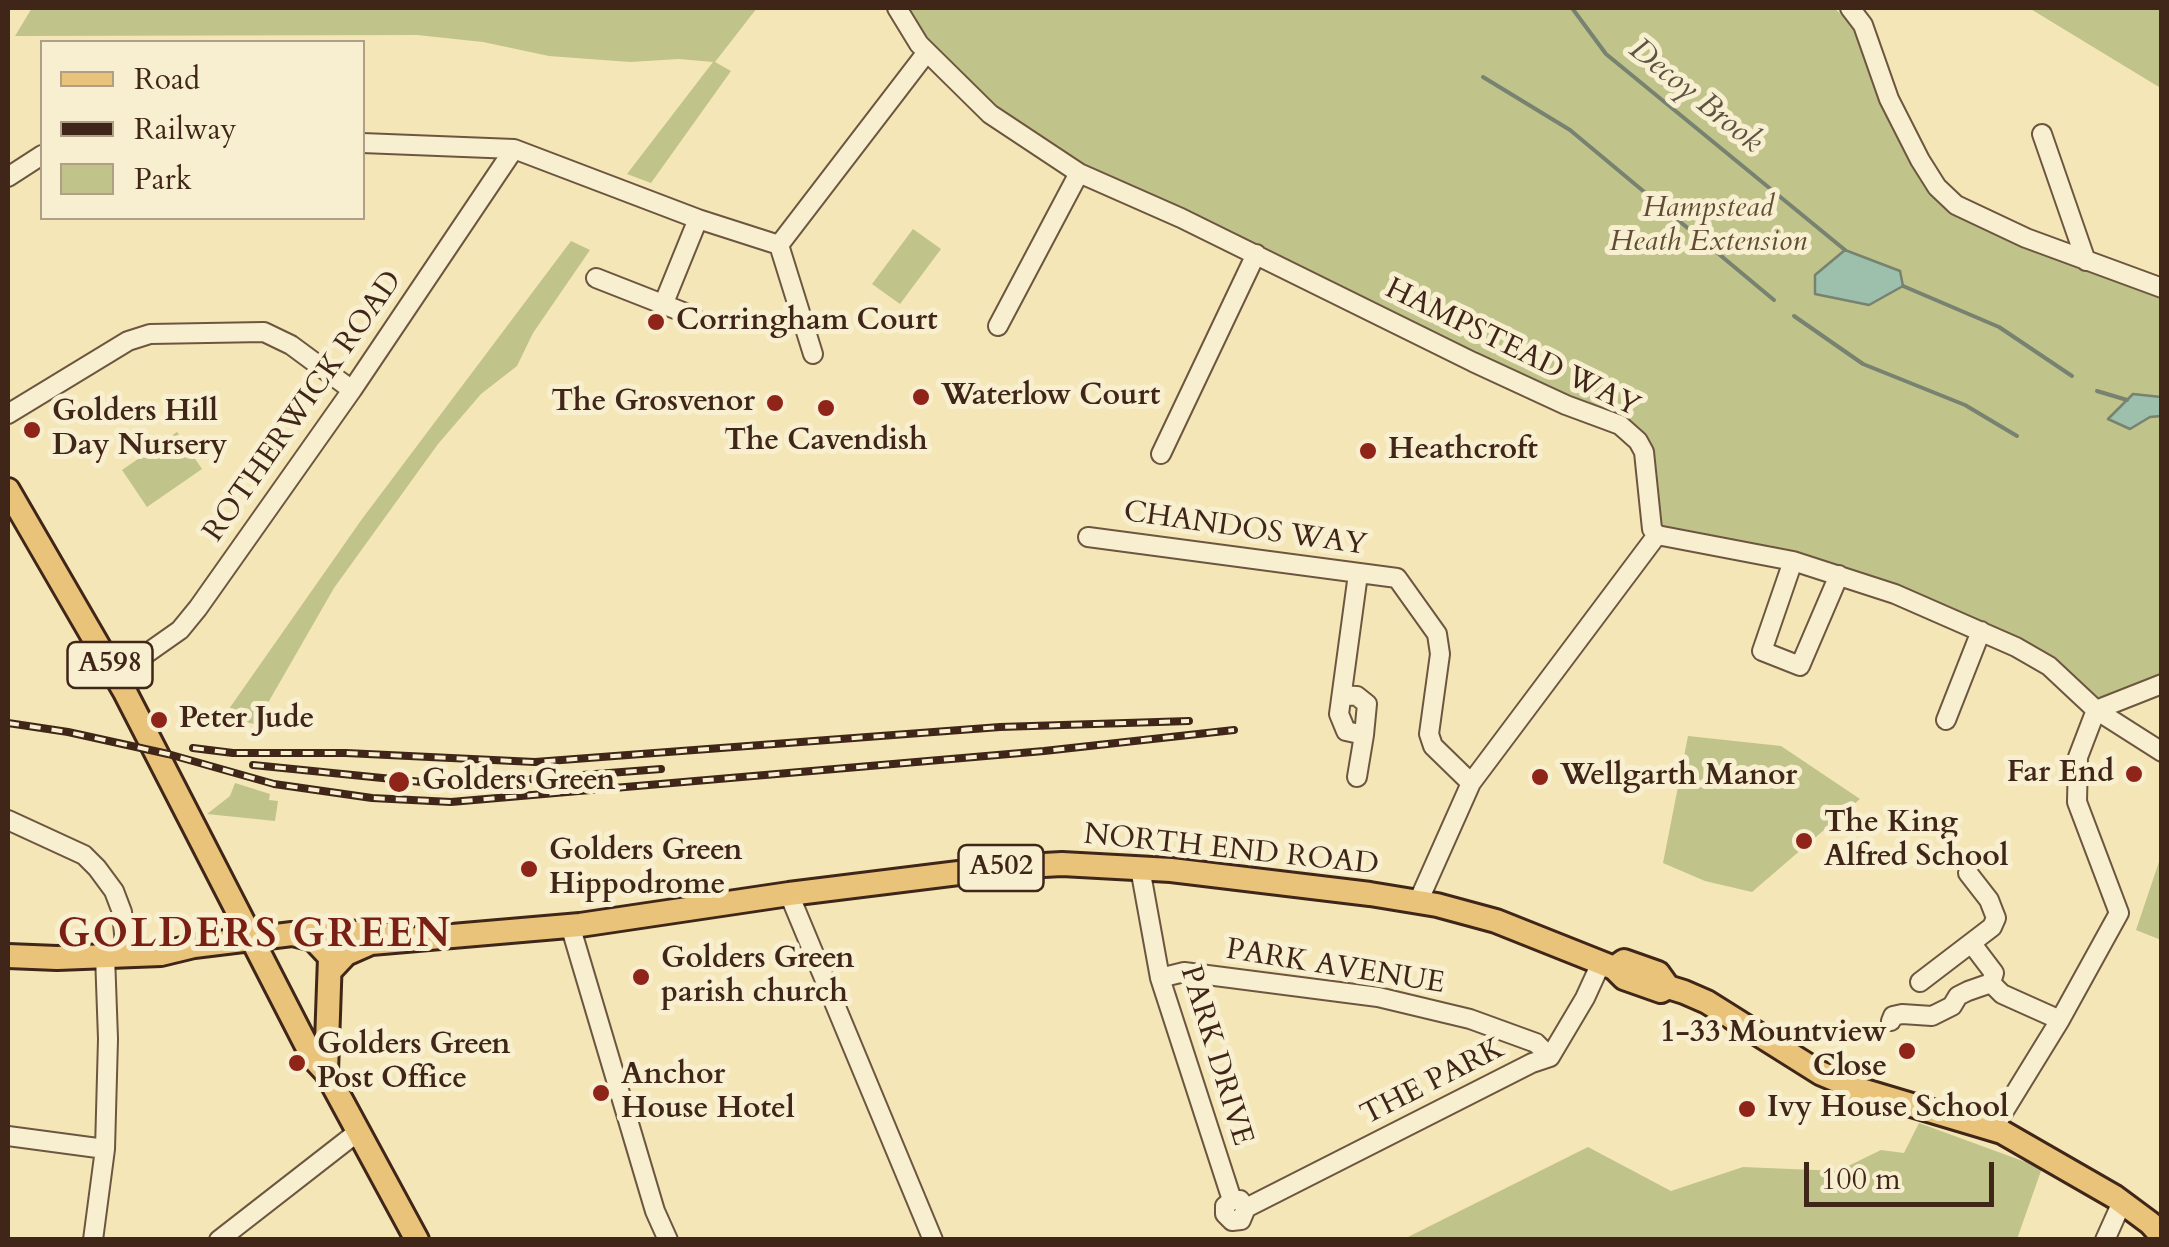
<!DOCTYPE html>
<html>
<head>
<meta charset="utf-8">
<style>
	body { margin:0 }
	#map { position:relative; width:2169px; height:1247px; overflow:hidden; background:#f4e6b6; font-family:Cardo,serif }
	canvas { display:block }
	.frame { position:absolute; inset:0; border:10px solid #402618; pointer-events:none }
	.legend { position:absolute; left:40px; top:40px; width:325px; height:180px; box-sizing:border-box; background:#f8efd0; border:2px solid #ae9f86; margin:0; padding:12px 18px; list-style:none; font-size:30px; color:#402618 }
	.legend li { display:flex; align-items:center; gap:20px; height:50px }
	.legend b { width:50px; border:2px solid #ae9f86 }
	.scale { position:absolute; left:1804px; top:1162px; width:190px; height:45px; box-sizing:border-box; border:5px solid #402618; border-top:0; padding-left:12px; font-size:30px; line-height:35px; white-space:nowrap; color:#402618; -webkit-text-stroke:8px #f8efd0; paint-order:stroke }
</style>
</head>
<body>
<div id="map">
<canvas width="2169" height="1247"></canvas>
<div class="frame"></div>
<ul class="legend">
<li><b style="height:12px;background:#eac37b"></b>Road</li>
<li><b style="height:12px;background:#402618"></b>Railway</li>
<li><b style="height:28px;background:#c0c38a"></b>Park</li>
</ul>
<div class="scale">100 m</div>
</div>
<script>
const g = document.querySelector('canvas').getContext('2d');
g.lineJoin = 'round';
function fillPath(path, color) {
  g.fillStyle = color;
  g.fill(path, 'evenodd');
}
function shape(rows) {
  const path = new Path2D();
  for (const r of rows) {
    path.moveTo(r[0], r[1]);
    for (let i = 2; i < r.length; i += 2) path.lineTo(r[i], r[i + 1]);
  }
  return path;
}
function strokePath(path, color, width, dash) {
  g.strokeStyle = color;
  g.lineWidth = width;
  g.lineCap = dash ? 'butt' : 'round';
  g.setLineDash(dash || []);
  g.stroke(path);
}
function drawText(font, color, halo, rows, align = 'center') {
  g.font = font + ' Cardo,serif';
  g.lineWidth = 10;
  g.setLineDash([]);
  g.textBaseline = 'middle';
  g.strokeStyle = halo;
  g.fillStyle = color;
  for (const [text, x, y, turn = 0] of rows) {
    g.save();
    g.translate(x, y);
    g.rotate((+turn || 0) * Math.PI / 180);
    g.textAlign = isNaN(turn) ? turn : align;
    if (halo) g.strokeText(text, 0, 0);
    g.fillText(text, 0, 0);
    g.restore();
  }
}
fillPath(shape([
	[32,8,757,8,715,62,731,71,651,183,627,174,713,62,679,59,630,62,549,56,483,42,417,35,15,36],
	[897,8,1834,8,1860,31,1946,206,2081,268,2161,299,2161,684,2104,706,2049,666,1840,575,1657,535,1638,441,1079,173,990,114],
	[2029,8,2161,8,2161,89,2159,87],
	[913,229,941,249,900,304,872,284],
	[571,241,590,250,533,333,517,366,481,394,438,444,334,588,265,708,261,726,224,716,362,519],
	[177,432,202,469,147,507,122,470],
	[1688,736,1781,746,1860,799,1752,892,1705,881,1663,863],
	[235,783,270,794,269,800,278,801,275,821,207,814,230,796],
	[2161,856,2161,940,2136,930],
	[1919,1123,2042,1168,2017,1239,1402,1240,1588,1147,1671,1191,1743,1167,1838,1171,1881,1150,1904,1153]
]), '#c0c38a');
const water = shape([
	[1845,250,1900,271,1903,286,1869,305,1815,294,1815,275,1845,250],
	[2133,394,2161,397,2161,416,2150,417,2130,429,2108,419,2133,394]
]);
fillPath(water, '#9cc0ab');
strokePath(water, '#778270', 2.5);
strokePath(shape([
	[1572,8,1606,54,1845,250],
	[1483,77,1570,130,1774,300],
	[1903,286,1999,327,2072,376],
	[1794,316,1863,364,1965,405,2017,436],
	[2097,391,2127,400],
	[1667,1240,1686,1240]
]), '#778270', 4);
const minor = shape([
	[897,8,919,44,990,114,1079,173,1181,218,1473,362,1566,405,1620,425,1638,441,1644,452,1652,529,1657,535,1793,561,1895,594,2016,647,2049,666,2096,710,2162,752],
	[1850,8,1863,25,1889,99,1920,160,1937,187,1956,205,2026,238,2162,288],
	[2042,134,2086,261],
	[362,143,514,149,698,219,779,245,927,52],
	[8,177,42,155],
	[779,245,813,354],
	[596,278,693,316],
	[663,305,698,219],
	[998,326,1079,173],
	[8,414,128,341,150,334,264,332,291,345,352,390],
	[1161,454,1256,254],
	[1088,537,1397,578,1437,634,1440,654,1429,734,1433,746,1471,783],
	[1793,561,1762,651,1800,666,1839,575],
	[116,675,180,630,198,608,352,390,514,149],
	[1342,695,1357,696,1367,704,1364,735,1346,731,1339,714,1358,574],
	[2096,710,2162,684],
	[1946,720,1981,631],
	[1357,777,1364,735],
	[8,820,84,855,97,868,114,891,122,912,126,955],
	[1140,868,1160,978,1232,1200],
	[789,894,933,1240],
	[1418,902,1471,783,1657,535],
	[570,925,655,1211,668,1240],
	[1972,944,1994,973,1991,983],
	[1160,978,1184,972,1378,997,1470,1019,1536,1043,1550,1057],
	[1920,982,1992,927,1996,918,1989,900,1968,873],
	[1891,1021,1893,1016,1902,1014,1932,1016,1952,1006,1958,996,1968,991,1991,983,2002,994,2060,1020],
	[1993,1129,2060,1020,2119,913,2077,802,2078,757,2096,710],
	[8,1136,105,1149],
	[1246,1208,1240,1200,1232,1200,1225,1206,1225,1214,1232,1221,1241,1220,1246,1208,1532,1063,1550,1057,1585,998,1601,963],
	[93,1240,105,1149,108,1039,105,955],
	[219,1240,359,1131],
	[2105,1240,2122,1202]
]);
const major = shape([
	[8,490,125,692,313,1058,326,1072,417,1240],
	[302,934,380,932],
	[8,956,57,958,161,954,194,946,292,934,313,939,330,957,326,1072],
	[1614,968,1624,961,1658,973,1668,987],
	[330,971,346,954,371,943,580,925,789,894,1007,867,1062,864,1171,870,1370,894,1437,905,1496,921,1614,968,1624,978,1661,991,1668,987,1684,992,1707,1002,1820,1073,1858,1089,2002,1132,2115,1197,2150,1223,2162,1236]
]);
strokePath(minor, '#6d5640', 22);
strokePath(major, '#402618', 28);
strokePath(minor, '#f8efd0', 18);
strokePath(major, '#eac37b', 22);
const rail = shape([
	[8,723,68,732,168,754,274,784,372,798,451,802,1044,751,1234,730],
	[193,748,233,753,346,753,535,762,1000,727,1189,721],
	[253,765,432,783,505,781,661,769]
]);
strokePath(rail, '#402618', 8);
strokePath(rail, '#f8efd0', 4, [11]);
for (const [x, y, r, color] of [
	[656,322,10,"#8f2418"],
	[921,397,10,"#8f2418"],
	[775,403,10,"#8f2418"],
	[826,408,10,"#8f2418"],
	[32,430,10,"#8f2418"],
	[1368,451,10,"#8f2418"],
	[159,720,10,"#8f2418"],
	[2134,774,10,"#8f2418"],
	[1540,777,10,"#8f2418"],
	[399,782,12,"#8f2418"],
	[1804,841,10,"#8f2418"],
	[529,869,10,"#8f2418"],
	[641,977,10,"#8f2418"],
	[1907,1051,10,"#8f2418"],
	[297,1063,10,"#8f2418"],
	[601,1093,10,"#8f2418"],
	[1747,1109,10,"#8f2418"]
]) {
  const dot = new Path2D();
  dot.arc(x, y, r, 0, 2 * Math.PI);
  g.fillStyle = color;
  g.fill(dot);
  strokePath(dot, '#f8efd0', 4);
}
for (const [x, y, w] of [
	[110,665,85],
	[1001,868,85]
]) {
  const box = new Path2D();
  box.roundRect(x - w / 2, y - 23, w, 46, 8);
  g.fillStyle = '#f8efd0';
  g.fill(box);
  strokePath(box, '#402618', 2.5);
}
drawText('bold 28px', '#402618', null, [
	["A598",110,665],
	["A502",1001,868]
]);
drawText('italic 30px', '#604d34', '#f8efd0', [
	["Hampstead",1708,209],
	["Heath Extension",1708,243]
]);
drawText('bold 30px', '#402618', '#f8efd0', [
	["Corringham Court",676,322],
	["Waterlow Court",941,397],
	["The Grosvenor",755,403,"right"],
	["Golders Hill",52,413],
	["Day Nursery",52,447],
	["The Cavendish",826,442,"center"],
	["Heathcroft",1388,451],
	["Peter Jude",179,720],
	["Far End",2114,774,"right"],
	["Wellgarth Manor",1560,777],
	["Golders Green",422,782],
	["The King",1824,824],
	["Alfred School",1824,858],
	["Golders Green",549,852],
	["Hippodrome",549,886],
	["Golders Green",661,960],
	["parish church",661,994],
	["1-33 Mountview",1887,1034,"right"],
	["Close",1887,1068,"right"],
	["Golders Green",317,1046],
	["Post Office",317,1080],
	["Anchor",621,1076],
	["House Hotel",621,1110],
	["Ivy House School",1767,1109]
], 'left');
drawText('30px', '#402618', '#f8efd0', [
	["HAMPSTEAD WAY",1512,349,26],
	["ROTHERWICK ROAD",304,407,-55],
	["CHANDOS WAY",1245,530,8],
	["NORTH END ROAD",1231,851,6],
	["PARK AVENUE",1335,968,9],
	["PARK DRIVE",1215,1056,73],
	["THE PARK",1433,1083,-27]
]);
drawText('italic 32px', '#5c5444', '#f8efd0', [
	["Decoy Brook",1695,97,39]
]);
g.letterSpacing = '2.5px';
drawText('bold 40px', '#7a1f14', '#f8efd0', [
	["GOLDERS GREEN",255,937]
]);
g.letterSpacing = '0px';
</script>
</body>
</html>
